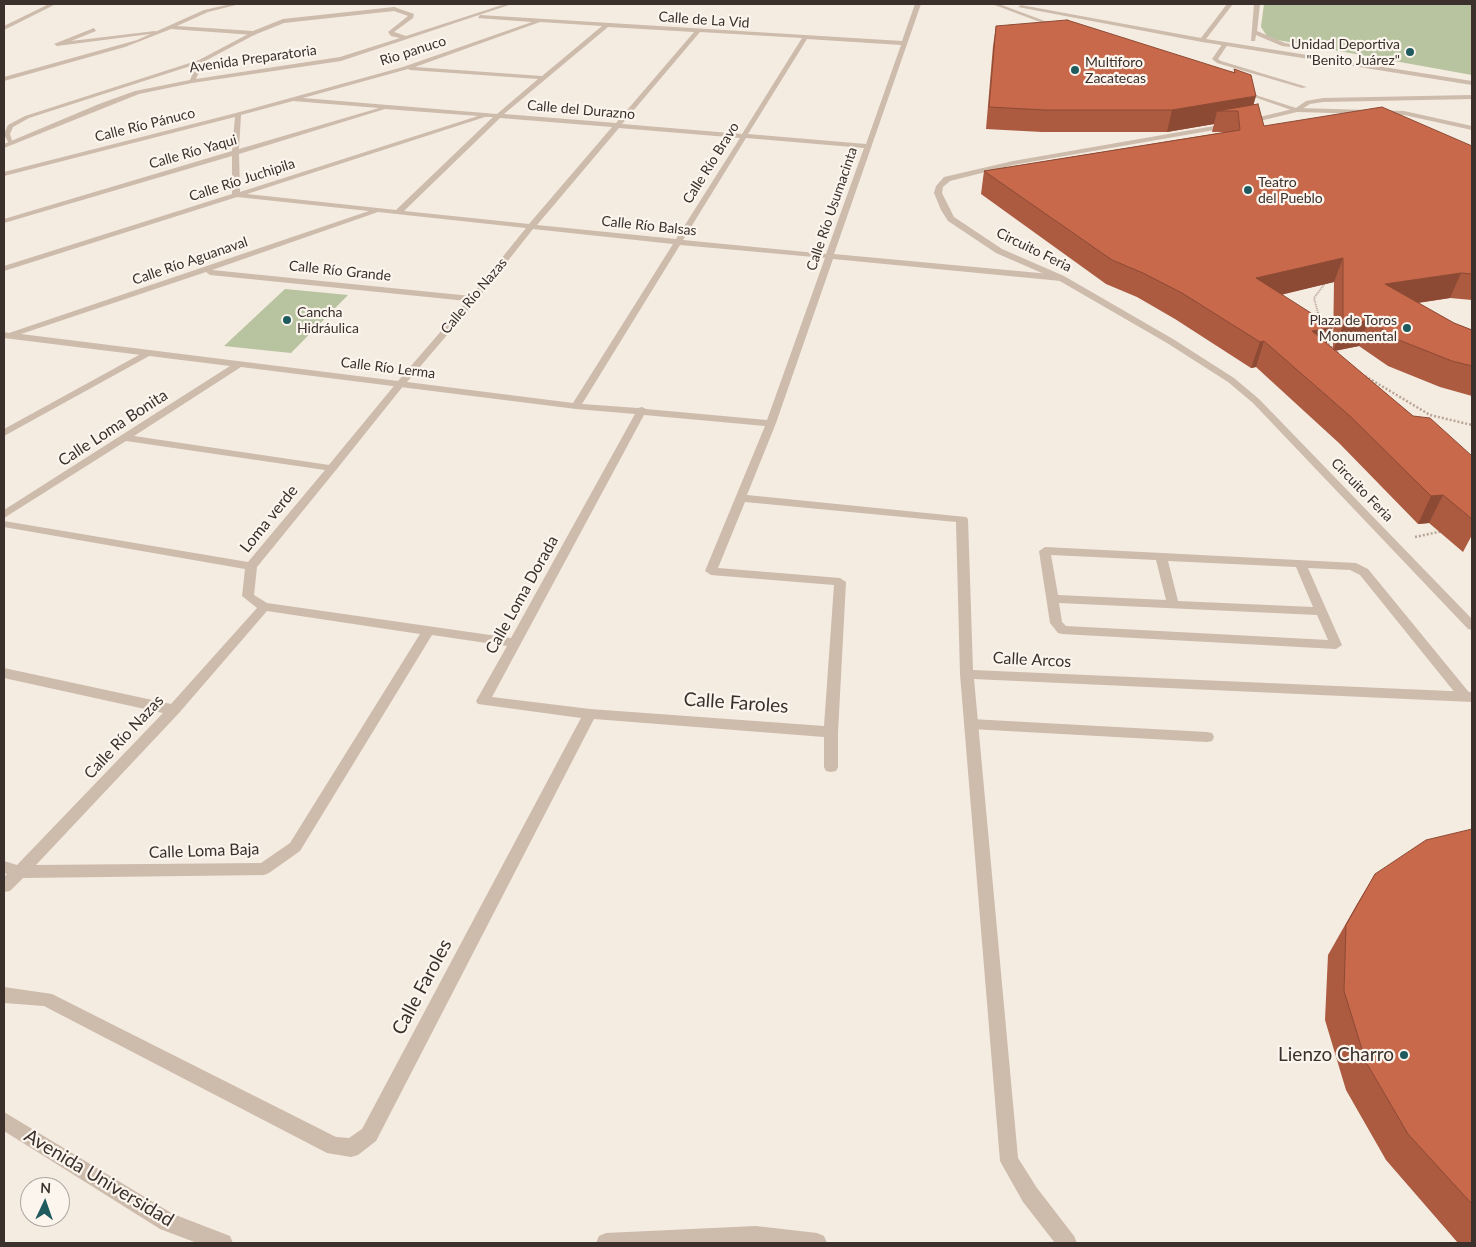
<!DOCTYPE html>
<html>
<head>
<meta charset="utf-8">
<style>
	body { margin:0 }
	#map { position:relative; width:1476px; height:1247px; overflow:hidden; background:#f4ebe1; font-family:Lato,sans-serif }
	canvas { display:block }
	.frame { position:absolute; inset:0; border:5px solid #3b302b; pointer-events:none }
	.north { position:absolute; left:20px; top:1177px; width:50px; height:50px; box-sizing:border-box; background:#fbf5ee; border:1px solid #aea6a0; border-radius:50%; rotate:3deg; font-size:14px; font-weight:700; line-height:20px; text-align:center; color:#3b302b }
	.north::after { content:''; display:block; margin:auto; width:18px; height:22px; background:#1f5a5e; clip-path:polygon(50% 0,100% 100%,50% 72%,0 100%) }
</style>
</head>
<body>
<div id="map">
<canvas width="1476" height="1247"></canvas>
<div class="frame"></div>
<div class="north">N</div>
</div>
<script>
const g = document.querySelector('canvas').getContext('2d');
g.lineJoin = 'round';
function fillPath(path, color) {
  g.fillStyle = color;
  g.fill(path, 'evenodd');
}
function shape(rows) {
  const path = new Path2D();
  for (const r of rows) {
    path.moveTo(r[0], r[1]);
    for (let i = 2; i < r.length; i += 2) path.lineTo(r[i], r[i + 1]);
  }
  return path;
}
function strokePath(path, color, width, dash) {
  g.strokeStyle = color;
  g.lineWidth = width;
  g.lineCap = dash ? 'butt' : 'round';
  g.setLineDash(dash || []);
  g.stroke(path);
}
function drawText(font, color, halo, rows, align = 'center') {
  g.font = font + ' Lato,sans-serif';
  g.lineWidth = 4.5;
  g.setLineDash([]);
  g.textBaseline = 'middle';
  g.strokeStyle = halo;
  g.fillStyle = color;
  for (const [text, x, y, turn = 0] of rows) {
    g.save();
    g.translate(x, y);
    g.rotate((+turn || 0) * Math.PI / 180);
    g.textAlign = isNaN(turn) ? turn : align;
    if (halo) g.strokeText(text, 0, 0);
    g.fillText(text, 0, 0);
    g.restore();
  }
}
fillPath(shape([
	[1264,4,1472,4,1472,75,1272,39,1267,36,1261,27],
	[285,289,348,295,291,353,224,346]
]), '#b8c4a0');
strokePath(shape([
	[1318,313,1314,298,1326,282]
]), '#b9a596', 2, [1, 1]);
strokePath(shape([
	[1318,312,1320,321],
	[1325,341,1339,354],
	[1365,376,1430,415,1472,425],
	[1415,537,1443,531]
]), '#b9a596', 2.5, [2, 2]);
fillPath(shape([
	[49,4,56,4,4,30,4,26,49,4],
	[94,28,96,31,71,41,155,31,158,33,57,46,54,44,94,28],
	[254,31,256,34,203,62,29,118,13,127,10,134,13,144,9,144,4,134,8,125,25,116,199,60,254,31],
	[1223,43,1228,44,1218,59,1221,61,1307,87,1302,88,1217,63,1212,59,1223,43],
	[148,350,151,351,151,355,4,436,4,429,148,350],
	[1045,547,1356,563,1368,569,1472,696,1470,699,1460,699,1360,575,1350,570,1308,568,1342,645,1336,649,1062,634,1058,633,1050,623,1039,551,1045,547],
	[1051,555,1156,560,1166,600,1058,595,1051,555],
	[1168,561,1296,567,1313,607,1178,601,1168,561],
	[1059,603,1317,615,1328,640,1066,626,1062,622,1059,603],
	[971,719,1207,732,1212,733,1214,737,1212,741,1207,742,971,729,966,728,964,724,966,720,971,719]
]), '#cdbbac');
fillPath(shape([
	[401,380,404,381,404,385,336,470,328,470,327,468,328,466,398,381,401,380]
]), '#cdbbac');
fillPath(shape([
	[231,4,240,4,208,12,177,26,253,31,283,19,394,7,414,14,413,18,394,32,406,36,505,4,512,4,341,61,192,83,139,94,4,148,4,144,99,104,135,91,190,80,199,60,204,61,196,79,340,57,400,38,391,36,388,32,408,16,394,11,284,23,254,35,171,29,125,47,4,81,4,77,137,40,204,10,231,4],
	[915,4,921,4,834,254,1061,275,1065,278,1061,281,833,259,776,423,747,495,966,517,968,519,973,670,1472,692,1472,702,974,679,1018,1158,1037,1188,1074,1236,1077,1243,1055,1243,1023,1202,1000,1161,960,674,956,522,745,502,718,568,840,578,846,582,838,732,838,767,836,771,831,772,826,771,824,767,824,737,594,719,376,1141,358,1155,351,1157,327,1153,44,1006,4,1003,4,987,52,994,336,1137,349,1138,362,1129,581,718,478,704,476,701,507,646,432,635,300,851,269,873,264,875,23,878,10,891,4,892,4,877,7,874,4,873,4,861,17,865,163,713,4,678,4,668,171,704,257,608,242,596,245,569,4,527,4,521,248,562,325,470,126,441,4,518,4,510,230,366,4,338,4,332,9,333,369,211,237,197,4,271,4,266,232,194,232,156,4,223,4,219,232,151,235,117,4,176,4,172,236,113,403,67,532,22,478,18,480,15,902,41,915,4],
	[540,22,602,26,542,76,415,67,540,22],
	[608,27,694,32,616,123,504,114,608,27],
	[700,32,802,38,742,134,622,124,700,32],
	[807,39,901,45,866,144,748,134,807,39],
	[408,69,410,70,538,79,497,114,303,98,408,69],
	[293,101,379,108,239,149,241,115,293,101],
	[385,109,478,116,240,192,239,154,385,109],
	[485,117,493,117,396,210,247,194,485,117],
	[500,118,612,127,529,224,404,211,500,118],
	[619,128,740,138,676,239,537,225,619,128],
	[746,138,864,148,826,254,683,240,746,138],
	[378,212,526,228,471,296,212,270,378,212],
	[533,229,673,244,573,403,407,382,476,301,533,229],
	[680,245,825,258,767,420,646,409,642,407,638,408,582,404,680,245],
	[206,272,210,275,467,301,398,381,21,334,206,272],
	[241,367,576,409,635,414,511,638,267,603,254,595,257,567,336,470,337,468,336,466,134,436,241,367],
	[644,415,765,426,705,571,711,575,834,585,824,726,590,709,492,697,644,415],
	[267,611,420,634,290,843,261,863,36,865,179,713,267,611],
	[992,4,999,4,1061,27,1056,28,992,4],
	[1227,4,1233,4,1206,39,1472,81,1472,85,1202,42,1018,7,1021,5,1201,38,1227,4],
	[1254,4,1260,4,1257,31,1285,43,1300,46,1300,48,1282,46,1256,35,1255,41,1251,41,1254,4],
	[1240,90,1296,108,1306,101,1323,98,1472,95,1472,99,1323,102,1310,104,1297,112,1240,92,1240,90],
	[756,1226,817,1233,824,1236,827,1243,596,1243,599,1236,606,1233,756,1226]
]), '#cdbbac');
fillPath(shape([
	[1297,108,1404,111,1472,126,1472,130,1404,115,1297,112,1243,125,1013,165,950,181,943,187,942,193,954,217,1002,249,1064,276,1173,339,1234,378,1259,399,1472,619,1472,630,1468,629,1253,403,1228,382,1167,343,1058,280,996,253,948,221,941,210,934,193,936,186,944,177,1013,161,1243,121,1297,108],
	[4,1112,173,1214,230,1236,233,1243,197,1243,160,1229,4,1131,4,1112]
]), '#cdbbac');
fillPath(shape([
	[996,26,1234,72,1234,69,1254,105,1264,126,1472,146,1472,300,1450,298,1418,303,1454,323,1472,330,1472,396,1440,387,1388,366,1359,346,1335,351,1413,416,1472,456,1472,535,1463,552,1429,523,1418,524,1340,444,1256,367,1251,368,1175,319,1137,297,1106,284,981,194,984,171,1225,132,1212,132,1214,124,1167,132,1042,132,986,129,993,46],
	[1334,282,1333,349,1327,344,1282,294],
	[1472,829,1472,1243,1458,1243,1386,1160,1346,1090,1325,1020,1328,955,1357,904,1375,874]
]), '#ac5a40');
fillPath(shape([
	[1256,96,1250,117,1238,111,1217,111,1214,124,1167,132,1172,110],
	[1343,258,1334,282,1248,303,1256,278],
	[1461,273,1450,298,1375,309,1385,284],
	[1369,320,1359,346,1333,351,1343,325],
	[1333,327,1323,353,1312,331],
	[1264,341,1256,367,1251,368,1260,342],
	[1443,495,1429,523,1418,524,1431,496]
]), '#8c4a34');
const building = shape([
	[1067,20,1235,73,1234,69,1251,75,1256,96,1172,110,1045,110,989,107,996,26,1067,20],
	[1258,104,1264,126,1382,107,1472,146,1472,274,1461,273,1385,284,1454,323,1472,330,1472,366,1452,361,1399,340,1369,320,1343,325,1343,258,1256,278,1333,327,1312,331,1413,416,1430,418,1472,456,1472,519,1443,495,1431,496,1351,417,1264,341,1260,342,1182,293,1143,273,1112,260,984,171,1240,130,1238,111,1217,111,1258,104],
	[1472,829,1472,1204,1408,1134,1366,1062,1344,991,1346,925,1375,874,1426,840,1472,829]
]);
fillPath(building, '#c8694b');
strokePath(building, '#8c4a34', 1);
for (const [x, y, r, color] of [
	[1410,52,5,"#1f5a5e"],
	[1075,70,5,"#1f5a5e"],
	[1248,190,5,"#1f5a5e"],
	[287,320,5,"#1f5a5e"],
	[1407,328,5,"#1f5a5e"],
	[1404,1055,5,"#1f5a5e"]
]) {
  const dot = new Path2D();
  dot.arc(x, y, r, 0, 2 * Math.PI);
  g.fillStyle = color;
  g.fill(dot);
  strokePath(dot, '#fbf5ee', 2);
}
drawText('14px', '#3b302b', '#fbf5ee', [
	["Calle de La Vid",704,20,4],
	["Rio panuco",413,51,-18],
	["Avenida Preparatoria",253,59,-8],
	["Calle del Durazno",581,110,5],
	["Calle Río Pánuco",145,125,-14],
	["Calle Río Yaqui",193,152,-16],
	["Calle Río Bravo",711,163,-58],
	["Calle Río Juchipila",242,180,-18],
	["Calle Río Usumacinta",832,209,-71],
	["Calle Río Balsas",649,226,6],
	["Circuito Feria",1034,250,26],
	["Calle Río Aguanaval",190,261,-19],
	["Calle Río Grande",340,271,6],
	["Calle Río Nazas",474,296,-50],
	["Calle Río Lerma",388,368,7],
	["Circuito Feria",1362,490,46]
]);
drawText('14px', '#3b302b', '#fbf5ee', [
	["Unidad Deportiva",1400,44,"right"],
	["\"Benito Juárez\"",1400,60,"right"],
	["Multiforo",1085,62],
	["Zacatecas",1085,78],
	["Teatro",1258,182],
	["del Pueblo",1258,198],
	["Cancha",297,312],
	["Hidráulica",297,328],
	["Plaza de Toros",1397,320,"right"],
	["Monumental",1397,336,"right"]
], 'left');
drawText('16px', '#3b302b', '#fbf5ee', [
	["Calle Loma Bonita",113,428,-33],
	["Loma verde",269,519,-51],
	["Calle Loma Dorada",522,595,-61],
	["Calle Arcos",1032,660,3],
	["Calle Río Nazas",124,737,-47],
	["Calle Loma Baja",204,851,-2]
]);
drawText('19px', '#3b302b', '#fbf5ee', [
	["Calle Faroles",736,703,4],
	["Calle Faroles",422,987,-62],
	["Avenida Universidad",99,1178,31]
]);
drawText('19px', '#3b302b', '#fbf5ee', [
	["Lienzo Charro",1394,1055]
], 'right');
</script>
</body>
</html>
